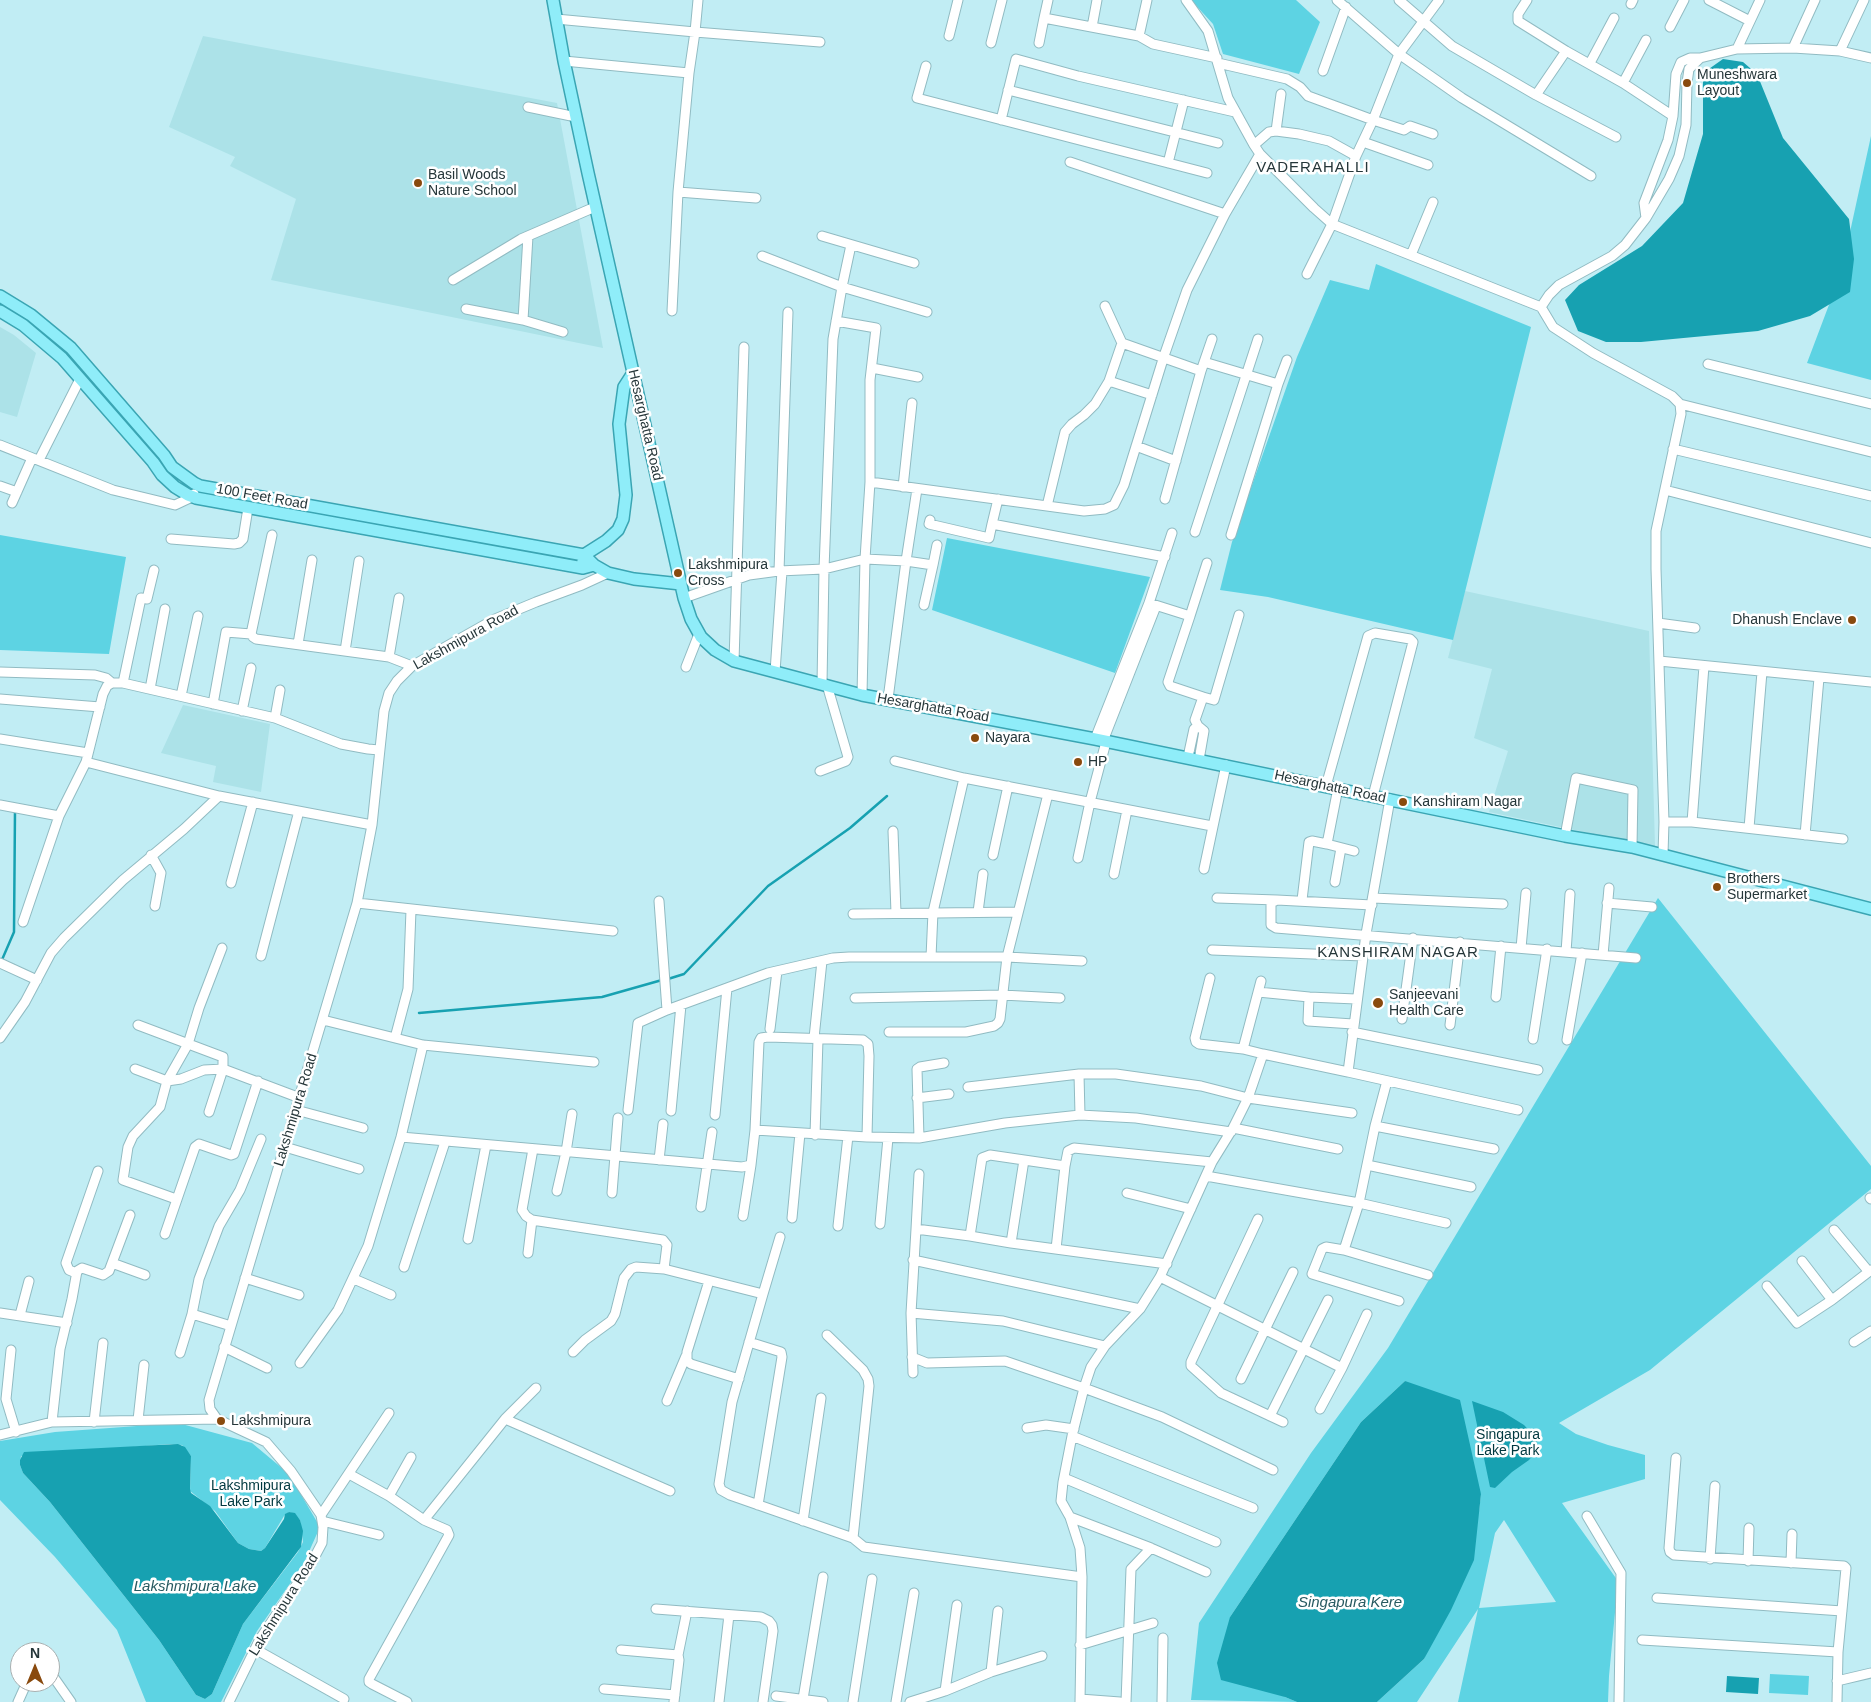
<!DOCTYPE html>
<html>
<head>
<meta charset="utf-8">
<style>
	body { margin:0 }
	#map { position:relative; width:1871px; height:1702px; overflow:hidden; background:#c1edf4; font-family:Arial,sans-serif }
	canvas { display:block }
	.north { position:absolute; left:10px; top:1642px; width:50px; height:50px; box-sizing:border-box; background:#fff; border:1px solid #a8afb0; border-radius:50%; rotate:0deg; font-size:14px; font-weight:700; line-height:20px; text-align:center; color:#253639 }
	.north::after { content:''; display:block; margin:auto; width:18px; height:22px; background:#894a0e; clip-path:polygon(50% 0,100% 100%,50% 72%,0 100%) }
</style>
</head>
<body>
<div id="map">
<canvas width="1871" height="1702"></canvas>
<div class="north">N</div>
</div>
<script>
const g = document.querySelector('canvas').getContext('2d');
g.lineJoin = 'round';
function fillPath(path, color) {
  g.fillStyle = color;
  g.fill(path, 'evenodd');
}
function shape(rows) {
  const path = new Path2D();
  for (const r of rows) {
    path.moveTo(r[0], r[1]);
    for (let i = 2; i < r.length; i += 2) path.lineTo(r[i], r[i + 1]);
  }
  return path;
}
function strokePath(path, color, width, dash) {
  g.strokeStyle = color;
  g.lineWidth = width;
  g.lineCap = dash ? 'butt' : 'round';
  g.setLineDash(dash || []);
  g.stroke(path);
}
function drawText(font, color, halo, rows, align = 'center') {
  g.font = font + ' Arial,sans-serif';
  g.lineWidth = 5;
  g.setLineDash([]);
  g.textBaseline = 'middle';
  g.strokeStyle = halo;
  g.fillStyle = color;
  for (const [text, x, y, turn = 0] of rows) {
    g.save();
    g.translate(x, y);
    g.rotate((+turn || 0) * Math.PI / 180);
    g.textAlign = isNaN(turn) ? turn : align;
    if (halo) g.strokeText(text, 0, 0);
    g.fillText(text, 0, 0);
    g.restore();
  }
}
fillPath(shape([
	[203,36,557,103,603,348,271,280,296,199,230,166,235,157,169,127],
	[0,327,14,335,36,353,17,417,0,412],
	[1465,591,1649,631,1655,847,1489,812,1508,751,1474,738,1492,669,1448,658],
	[183,705,270,724,261,792,213,782,216,766,161,753]
]), '#ace2e8');
fillPath(shape([
	[1191,0,1296,0,1320,22,1299,74,1223,54,1213,24],
	[1871,136,1871,380,1807,363,1841,273],
	[1376,264,1531,327,1453,640,1268,597,1220,590,1232,542,1297,357,1330,280,1369,290],
	[0,535,126,557,109,654,0,650],
	[947,538,1150,577,1115,673,932,610],
	[1658,898,1871,1166,1871,1189,1650,1370,1559,1423,1576,1434,1608,1445,1645,1455,1645,1479,1562,1503,1618,1581,1609,1676,1608,1702,1458,1702,1478,1609,1417,1702,1377,1702,1424,1659,1479,1511,1481,1494,1405,1381,1361,1422,1230,1617,1285,1697,1297,1702,1191,1700,1199,1623,1311,1453,1388,1348],
	[1504,1520,1556,1602,1479,1608,1495,1533],
	[178,1423,252,1443,289,1474,320,1527,303,1565,257,1631,221,1702,146,1702,117,1630,55,1557,0,1500,0,1441,55,1432],
	[170,1444,182,1445,191,1456,190,1491,215,1511,238,1543,249,1549,261,1551,265,1548,284,1516,289,1512,295,1514,300,1520,303,1542,298,1552,243,1624,212,1694,205,1699,196,1695,159,1640,50,1502,23,1473,20,1465,21,1456],
	[1770,1674,1809,1676,1808,1695,1769,1693]
]), '#5dd3e3');
fillPath(shape([
	[1723,59,1743,62,1757,74,1783,138,1849,219,1854,259,1850,292,1810,316,1758,331,1641,342,1606,342,1578,331,1565,300,1579,285,1642,246,1683,203,1703,134,1703,81,1706,71],
	[1405,1381,1460,1400,1481,1494,1474,1560,1451,1610,1424,1659,1377,1702,1297,1702,1285,1697,1221,1680,1217,1663,1230,1617,1361,1422],
	[1472,1401,1503,1412,1524,1425,1536,1438,1538,1449,1529,1460,1512,1472,1495,1488,1490,1487],
	[178,1444,185,1447,191,1456,190,1489,191,1493,210,1506,238,1543,249,1549,261,1551,265,1548,284,1519,285,1514,289,1512,295,1513,300,1520,303,1531,301,1547,243,1624,212,1694,205,1699,196,1695,159,1640,50,1502,23,1473,20,1465,20,1460,24,1452],
	[1727,1676,1759,1678,1758,1694,1726,1692]
]), '#17a1b1');
strokePath(shape([
	[1,962,14,932,15,810],
	[668,979,684,974,768,886,850,828,887,796],
	[419,1013,602,997,662,980]
]), '#17a1b1', 2.5);
const minor = shape([
	[1186,0,1208,31,1228,98,1254,145,1260,154,1314,208,1332,224,1541,307],
	[1337,0,1399,54,1462,98,1591,176],
	[1399,0,1452,46,1536,95,1616,137],
	[1527,0,1518,14,1518,21,1566,51,1623,83,1673,116,1676,74,1681,62,1690,58,1700,58],
	[1709,0,1750,21],
	[1631,4,1633,0],
	[1044,18,1048,0],
	[556,19,695,32,820,42],
	[1092,27,1097,0],
	[1670,27,1684,0],
	[949,36,958,0],
	[1139,36,1147,0],
	[991,43,1002,0],
	[1039,43,1044,18,1139,36,1153,44,1217,58],
	[1793,48,1815,0],
	[1737,49,1760,0],
	[1840,51,1864,0],
	[564,61,689,73],
	[1218,63,1287,79,1300,87,1308,96,1373,120,1404,130,1410,126,1433,134],
	[1590,63,1614,18],
	[926,66,917,98,1207,173],
	[1323,71,1346,7],
	[1623,83,1646,40],
	[1008,90,1218,143],
	[1536,95,1566,51],
	[528,107,576,117],
	[1001,120,1016,59,1078,76,1235,112],
	[1276,131,1281,94],
	[1363,142,1428,165],
	[1254,145,1269,132,1276,131,1299,134,1329,141,1356,156],
	[1070,162,1225,214],
	[1168,163,1184,100],
	[678,192,756,198],
	[1646,218,1644,203,1668,140,1673,116],
	[822,236,914,263],
	[1411,255,1433,202],
	[762,256,842,287,927,312],
	[1307,274,1332,224,1356,156,1373,120,1399,54,1439,0],
	[453,280,521,239,595,207],
	[466,309,523,320,528,236],
	[672,311,678,192,689,73,695,32,698,0],
	[523,320,563,332],
	[836,321,876,328,870,380,870,482,865,559,862,695],
	[1122,343,1201,371],
	[1204,362,1278,384,1287,360],
	[1708,364,1871,404],
	[872,368,918,377],
	[1109,381,1152,395],
	[1680,404,1871,452],
	[0,445,113,490,175,505,192,497,194,494],
	[1136,446,1176,461],
	[1673,449,1871,496],
	[39,460,80,379],
	[870,482,1084,511,1105,509,1114,505,1124,485,1164,356,1187,290,1225,214,1260,154],
	[0,486,17,492],
	[903,487,912,403],
	[1665,490,1871,543],
	[998,499,992,524,1165,557],
	[1165,499,1201,371,1212,339],
	[12,503,32,458],
	[1047,506,1065,432,1072,424,1084,415,1095,404,1109,381,1122,343,1105,306],
	[930,520,929,524,989,538,992,524],
	[1195,532,1258,339],
	[272,535,251,634,253,637,256,639,389,657,412,666],
	[1231,535,1278,384],
	[171,539,234,544,239,543,243,539,248,508],
	[154,570,147,599,141,598,123,683,275,718,341,744,368,749,379,750],
	[779,571,788,312],
	[684,598,749,575,779,571,824,569,865,559,906,561,933,565,937,545],
	[1152,604,1190,616,1207,563],
	[924,605,933,565],
	[1190,616,1168,682,1170,686,1203,697,1195,720,1198,726,1204,731,1199,760],
	[1658,623,1695,628],
	[298,644,312,560],
	[345,651,359,561],
	[389,657,399,598],
	[734,661,744,347],
	[1659,661,1871,682],
	[1704,666,1692,822,1843,839],
	[686,667,699,634],
	[0,672,95,675,106,678,112,683],
	[775,672,782,571],
	[822,684,824,569,833,339,842,287,851,245],
	[150,689,165,609],
	[181,696,198,616],
	[1203,697,1214,700,1239,615],
	[0,699,100,707],
	[888,699,906,561,917,489],
	[213,704,226,632,251,634],
	[242,711,251,668],
	[275,718,280,690],
	[0,739,88,753],
	[1095,739,1149,603,1172,533],
	[1103,741,1156,606],
	[1188,757,1194,729,1198,726],
	[895,761,964,778,1212,826],
	[86,762,219,796,372,825],
	[820,771,846,761,848,757,827,685],
	[1326,786,1368,636,1375,633,1410,639,1413,642,1373,796],
	[0,805,59,816],
	[1664,822,1692,822],
	[1749,828,1762,672],
	[893,831,896,913],
	[1805,835,1819,678],
	[1565,836,1576,778,1633,790,1632,847],
	[1327,844,1354,851],
	[1663,854,1664,822,1656,569,1656,531,1681,414,1680,404,1672,396,1593,353,1553,327,1541,307,1549,295,1559,285,1612,256,1625,245,1646,218,1669,179,1679,156,1686,125,1687,83,1689,69,1700,58,1737,49,1793,48,1840,51,1871,58],
	[151,855,161,873,155,906],
	[993,855,1008,786],
	[1078,858,1090,802,1106,742],
	[1204,869,1226,765],
	[1114,874,1127,810],
	[1335,882,1341,848],
	[231,883,253,802],
	[1217,898,1277,900],
	[1373,898,1503,904],
	[1302,900,1309,842,1312,841,1327,844,1338,788],
	[659,901,667,1010],
	[357,903,613,931],
	[1607,903,1652,907],
	[1372,905,1277,900,1271,903,1271,925,1276,928,1636,958],
	[978,912,983,874],
	[853,914,1018,912],
	[23,922,59,816,86,762,103,694,107,686,112,683,123,683],
	[1521,948,1526,893],
	[1212,950,1363,956],
	[1566,952,1570,894],
	[1603,955,1609,888],
	[261,956,299,811],
	[931,957,933,912,964,778],
	[0,963,37,980],
	[1210,978,1195,1038,1196,1042,1199,1044,1243,1049,1263,1054],
	[1258,992,1309,997],
	[1496,997,1501,946],
	[855,998,1002,995,1060,998],
	[1402,1019,1413,938],
	[323,1020,423,1045,594,1062],
	[1353,1024,1308,1021,1309,997,1356,999],
	[138,1025,223,1057,223,1069,209,1112],
	[1450,1025,1460,942],
	[770,1029,777,971],
	[889,1032,966,1032,994,1026,998,1023,1000,1019,1007,957,1048,794],
	[1352,1032,1538,1070],
	[0,1038,25,1002,51,953,64,938,123,880,184,829,219,796],
	[395,1038,408,989,411,910],
	[814,1038,822,961],
	[1533,1039,1547,949],
	[1567,1040,1582,953],
	[1243,1049,1261,981],
	[135,1069,167,1081,181,1079,204,1070,223,1069,300,1098],
	[1348,1072,1518,1110],
	[1079,1074,1080,1115],
	[968,1087,1079,1074,1116,1074,1201,1086,1248,1098,1352,1113],
	[917,1098,949,1094],
	[296,1110,363,1128],
	[628,1110,638,1023,667,1010,768,973,833,958,849,957,1007,957,1082,961],
	[671,1111,681,1005],
	[715,1115,727,988],
	[1375,1126,1494,1149],
	[1233,1128,1338,1149],
	[755,1130,759,1042,761,1038,768,1037,863,1040,868,1044,869,1056,867,1137],
	[815,1135,818,1039],
	[401,1137,742,1167,751,1165,755,1130,867,1137,919,1138,1005,1123,1080,1115,1136,1118,1231,1132],
	[919,1138,917,1069,920,1067,944,1063],
	[285,1147,359,1169],
	[533,1149,522,1210,526,1216,532,1220,663,1240,667,1245,664,1269,763,1294,732,1402,719,1484,721,1490,730,1495,853,1538,864,1547,1082,1577],
	[659,1160,663,1124],
	[1367,1165,1471,1187],
	[919,1174,916,1229,970,1236],
	[1206,1176,1359,1203,1446,1223],
	[557,1191,566,1152,572,1114],
	[612,1193,618,1118],
	[1127,1193,1191,1209],
	[1870,1198,1871,1199],
	[176,1199,123,1180,128,1147,133,1136,160,1107,167,1081,188,1044,199,1008,222,948],
	[701,1207,712,1132],
	[743,1216,751,1165],
	[792,1218,800,1133],
	[1258,1219,1191,1362,1191,1366,1221,1393,1283,1422],
	[880,1224,888,1138],
	[838,1226,848,1136],
	[916,1229,911,1313,1003,1321,1105,1346],
	[1834,1230,1869,1272],
	[165,1234,195,1147,199,1144,231,1155,234,1154,258,1081],
	[468,1239,486,1145],
	[1011,1243,1024,1160],
	[1056,1249,1065,1166],
	[1344,1250,1359,1203,1375,1126,1387,1081],
	[528,1253,532,1220],
	[913,1260,1140,1309],
	[1802,1261,1832,1300],
	[112,1263,145,1275],
	[1167,1264,1011,1243,970,1236,982,1158,990,1155,1065,1166,1068,1151,1074,1148,1212,1162],
	[404,1267,445,1142],
	[76,1273,69,1270,66,1263,98,1171],
	[1160,1277,1342,1368,1320,1409],
	[245,1278,299,1295],
	[354,1279,391,1295],
	[709,1281,687,1352,687,1361,691,1364,739,1379],
	[1767,1286,1797,1323,1832,1300,1871,1270],
	[763,1294,780,1237],
	[1399,1301,1312,1274,1322,1249,1326,1247,1344,1250,1428,1275],
	[0,1313,67,1323],
	[911,1313,913,1373],
	[20,1315,29,1281],
	[231,1326,192,1314,199,1279,219,1226,240,1190,261,1139],
	[827,1335,863,1370,868,1379,869,1386,853,1538],
	[749,1342,781,1352,782,1357,758,1505],
	[1854,1342,1871,1331],
	[224,1347,267,1368],
	[11,1350,6,1399,16,1432],
	[573,1352,585,1340,611,1321,615,1314,624,1278,631,1269,636,1267,664,1269],
	[180,1353,192,1314],
	[912,1357,927,1363,1005,1361,1084,1388,1162,1417,1273,1470],
	[300,1363,338,1310,368,1246,401,1137,423,1045],
	[1342,1368,1367,1314],
	[1241,1379,1293,1272],
	[667,1401,686,1356],
	[1270,1416,1328,1300],
	[505,1419,670,1491],
	[138,1420,144,1365],
	[52,1422,60,1349,72,1299,77,1271,82,1268,103,1275,109,1271,130,1215],
	[94,1422,103,1343],
	[1027,1428,1046,1425,1074,1429],
	[0,1435,52,1422,217,1419],
	[1072,1436,1253,1508],
	[1676,1458,1669,1548,1670,1552,1674,1555,1844,1566,1846,1568,1838,1652,1837,1702],
	[349,1474,389,1496,424,1520,505,1419,536,1388],
	[1064,1478,1216,1542],
	[389,1496,411,1457],
	[321,1515,389,1413],
	[1587,1516,1621,1573,1619,1702],
	[1070,1517,1151,1548,1206,1572],
	[322,1521,379,1535],
	[803,1521,821,1398],
	[1710,1559,1715,1486],
	[1748,1561,1749,1528],
	[1791,1563,1792,1534],
	[1657,1598,1842,1611],
	[656,1609,761,1617,769,1621,772,1625,773,1631,763,1702],
	[1642,1640,1838,1652],
	[1080,1645,1153,1623],
	[255,1649,344,1699],
	[621,1650,678,1655,679,1660,674,1702],
	[678,1655,687,1611],
	[50,1672,71,1702],
	[991,1672,998,1611],
	[1837,1681,1871,1673],
	[604,1689,675,1695],
	[945,1691,957,1605],
	[776,1696,823,1702],
	[803,1699,823,1577],
	[1080,1699,1120,1702],
	[18,1702,27,1682],
	[229,1702,260,1639,313,1560,322,1543,323,1527,321,1515,291,1471,266,1442,217,1419,210,1409,209,1400,357,903,372,825,384,711,389,693,397,681,412,666,456,641,495,619,536,602,582,585,608,573],
	[407,1702,372,1684,369,1682,369,1679,449,1535,447,1530,424,1520],
	[719,1702,729,1615],
	[853,1702,872,1579],
	[896,1702,914,1593],
	[910,1702,945,1691,991,1672,1042,1656],
	[1080,1702,1082,1577,1080,1548,1070,1517,1061,1501,1063,1482,1072,1436,1084,1388,1091,1367,1105,1346,1140,1309,1160,1277,1212,1162,1233,1128,1248,1098,1263,1054,1348,1072,1366,934,1390,799],
	[1126,1702,1131,1569,1151,1548],
	[1162,1702,1163,1638]
]);
const major = shape([
	[553,0,564,61,588,173,684,598,691,619,701,637,715,650,734,661,862,695,1095,739,1565,836,1632,847,1871,909],
	[0,296,31,315,71,348,164,455,172,467,194,483,200,486,584,555,594,565,608,573,634,579,681,584],
	[0,311,23,325,62,358,153,462,162,475,175,487,188,495,196,498,583,568,594,565],
	[583,561,584,555,606,541,618,530,623,519,626,495,619,424,624,387,633,373]
]);
strokePath(minor, '#91bbc2', 11);
strokePath(major, '#3aa5b3', 14);
strokePath(minor, '#fff', 9);
strokePath(major, '#8fedf9', 11);
for (const [x, y, r, color] of [
	[1687,83,5,"#894a0e"],
	[418,183,5,"#894a0e"],
	[678,573,5,"#894a0e"],
	[1852,620,5,"#894a0e"],
	[975,738,5,"#894a0e"],
	[1078,762,5,"#894a0e"],
	[1403,802,5,"#894a0e"],
	[1717,887,5,"#894a0e"],
	[1378,1003,6,"#894a0e"],
	[221,1421,5,"#894a0e"]
]) {
  const dot = new Path2D();
  dot.arc(x, y, r, 0, 2 * Math.PI);
  g.fillStyle = color;
  g.fill(dot);
  strokePath(dot, '#fff', 2);
}
drawText('14px', '#253639', '#fff', [
	["Muneshwara",1697,75],
	["Layout",1697,91],
	["Basil Woods",428,175],
	["Nature School",428,191],
	["Lakshmipura",688,565],
	["Cross",688,581],
	["Dhanush Enclave",1842,620,"right"],
	["Nayara",985,738],
	["HP",1088,762],
	["Kanshiram Nagar",1413,802],
	["Brothers",1727,879],
	["Supermarket",1727,895],
	["Sanjeevani",1389,995],
	["Health Care",1389,1011],
	["Lakshmipura",231,1421]
], 'left');
drawText('14px', '#253639', '#fff', [
	["Hesarghatta Road",645,425,77],
	["100 Feet Road",262,497,10],
	["Lakshmipura Road",466,638,-29],
	["Hesarghatta Road",933,708,10],
	["Hesarghatta Road",1330,787,12],
	["Lakshmipura Road",296,1110,-73],
	["Lakshmipura Road",284,1605,-58]
]);
drawText('14px', '#00383f', '#fff', [
	["Singapura",1508,1435],
	["Lake Park",1508,1451],
	["Lakshmipura",251,1486],
	["Lake Park",251,1502]
]);
g.letterSpacing = '1px';
drawText('15px', '#253639', '#fff', [
	["VADERAHALLI",1313,168],
	["KANSHIRAM NAGAR",1398,953]
]);
g.letterSpacing = '0px';
drawText('italic 15px', '#285a61', '#fff', [
	["Lakshmipura Lake",195,1587],
	["Singapura Kere",1350,1603]
]);
</script>
</body>
</html>
